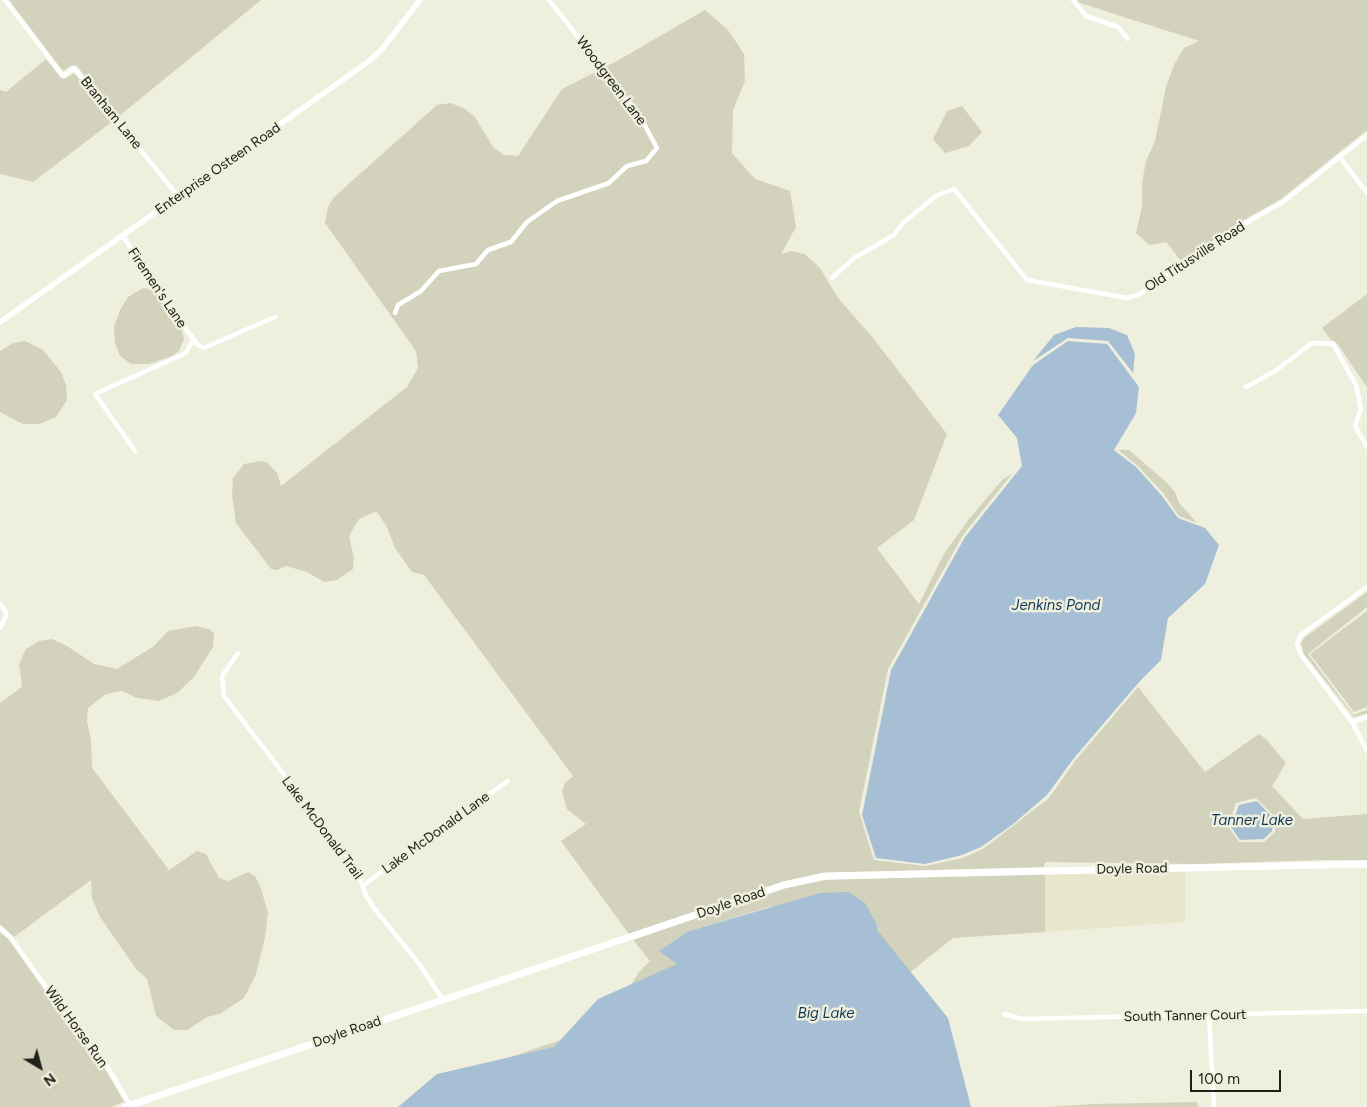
<!DOCTYPE html>
<html>
<head>
<meta charset="utf-8">
<style>
	body { margin:0 }
	#map { position:relative; width:1367px; height:1107px; overflow:hidden; background:#efefdd; font-family:Figtree,sans-serif }
	canvas { display:block }
	.north { position:absolute; left:15px; top:1042px; width:50px; height:50px; -webkit-text-stroke:4px #efefdd; paint-order:stroke; rotate:143deg; font-size:14px; font-weight:700; line-height:20px; text-align:center; color:#20201a }
	.north::after { content:''; display:block; margin:auto; width:18px; height:22px; background:#20201a; clip-path:polygon(50% 0,100% 100%,50% 72%,0 100%) }
	.scale { position:absolute; left:1190px; top:1070px; width:91px; height:22px; box-sizing:border-box; border:2px solid #20201a; border-top:0; padding-left:6px; font-size:15px; line-height:18px; white-space:nowrap; color:#20201a; -webkit-text-stroke:4px #efefdd; paint-order:stroke }
</style>
</head>
<body>
<div id="map">
<canvas width="1367" height="1107"></canvas>
<div class="north">N</div>
<div class="scale">100 m</div>
</div>
<script>
const g = document.querySelector('canvas').getContext('2d');
g.lineJoin = 'round';
function fillPath(path, color) {
  g.fillStyle = color;
  g.fill(path, 'evenodd');
}
function shape(rows) {
  const path = new Path2D();
  for (const r of rows) {
    path.moveTo(r[0], r[1]);
    for (let i = 2; i < r.length; i += 2) path.lineTo(r[i], r[i + 1]);
  }
  return path;
}
function strokePath(path, color, width, dash) {
  g.strokeStyle = color;
  g.lineWidth = width;
  g.lineCap = dash ? 'butt' : 'round';
  g.setLineDash(dash || []);
  g.stroke(path);
}
function drawText(font, color, halo, rows, align = 'center') {
  g.font = font + ' Figtree,sans-serif';
  g.lineWidth = 5;
  g.setLineDash([]);
  g.textBaseline = 'middle';
  g.strokeStyle = halo;
  g.fillStyle = color;
  for (const [text, x, y, turn = 0] of rows) {
    g.save();
    g.translate(x, y);
    g.rotate((+turn || 0) * Math.PI / 180);
    g.textAlign = isNaN(turn) ? turn : align;
    if (halo) g.strokeText(text, 0, 0);
    g.fillText(text, 0, 0);
    g.restore();
  }
}
fillPath(shape([
	[1185,871,1185,922,1045,932,1045,874]
]), '#e7e7cd');
fillPath(shape([
	[9,0,261,0,118,117,77,66,72,65,63,71],
	[1077,0,1367,0,1367,130,1281,199,1242,221,1182,262,1166,242,1149,245,1136,233,1142,207,1142,183,1146,161,1155,141,1166,87,1174,65,1184,48,1199,41,1080,3],
	[705,10,728,30,744,54,745,81,733,110,732,153,755,179,790,191,796,227,781,254,791,251,805,254,820,268,838,298,873,338,947,434,914,520,877,548,919,604,944,554,969,519,1003,479,1012,474,963,535,888,669,859,812,874,860,925,866,963,858,983,849,1049,798,1075,761,1138,687,1205,772,1259,734,1266,739,1286,763,1272,786,1303,819,1367,814,1367,860,1320,860,1198,864,1045,862,1044,867,824,873,782,882,629,934,561,841,586,824,567,809,562,791,565,783,573,776,424,575,412,572,395,548,386,525,376,511,359,519,349,536,354,558,353,569,337,580,324,582,307,572,286,566,277,570,271,569,236,523,232,495,233,478,244,464,261,461,268,463,277,473,281,486,407,387,418,368,416,351,325,223,328,207,333,198,437,105,451,103,465,109,475,117,493,147,504,155,518,156,562,89,617,61],
	[1256,798,1276,818,1275,832,1264,842,1239,842,1228,826,1236,803],
	[46,59,61,78,65,79,74,73,113,121,33,182,0,174,0,90,6,92],
	[962,106,982,132,969,146,945,153,933,139,947,111],
	[143,288,155,290,181,328,184,339,179,351,172,356,149,364,131,364,120,356,115,343,114,327,120,310,128,297],
	[1367,294,1367,387,1336,342,1331,340,1322,328],
	[25,341,43,350,61,372,66,385,67,400,56,417,40,424,23,424,0,412,0,351,13,343],
	[1118,450,1129,450,1167,483,1175,492,1179,503,1197,523,1179,516,1164,494,1138,466],
	[1367,592,1367,607,1308,654,1352,713,1354,715,1367,710,1367,713,1354,717,1304,654,1301,644,1304,638],
	[1367,611,1367,707,1354,712,1310,654],
	[196,626,209,629,214,633,213,647,194,677,177,693,159,701,137,698,122,691,106,694,88,708,87,721,91,740,92,768,169,870,197,851,206,854,219,878,228,881,248,872,255,876,260,886,268,912,265,937,256,974,244,998,220,1014,207,1017,187,1030,174,1030,156,1016,147,979,136,969,100,917,92,898,91,880,14,937,0,924,0,703,22,687,19,664,26,649,39,641,52,639,67,646,94,664,117,669,154,646,168,631],
	[1045,874,1045,932,953,938,894,985,470,1107,507,1058,567,1038,628,990,639,972,650,961,633,940,785,888,826,880],
	[772,906,681,967,660,951,689,931],
	[0,932,9,940,78,1038,101,1062,124,1102,111,1107,0,1107],
	[1197,1102,1198,1107,1049,1107,1093,1104]
]), '#d2d2bd');
fillPath(shape([
	[1076,327,1109,328,1127,335,1135,354,1133,373,1108,341,1068,338,1033,361,1054,335],
	[1068,341,1107,344,1139,387,1136,413,1114,450,1136,467,1162,496,1178,518,1205,528,1219,545,1205,584,1168,618,1161,660,1140,681,1074,758,1047,795,1012,825,981,847,962,855,925,864,876,858,862,815,891,670,965,537,1022,466,1017,438,998,415,1033,365],
	[1257,801,1274,819,1272,831,1264,839,1240,840,1231,827,1239,805],
	[848,892,865,903,877,925,877,930,948,1018,971,1107,398,1107,437,1074,554,1047,598,999,677,964,659,951,689,931,820,893]
]), '#a7bfd5');
strokePath(shape([
	[5,0,63,76,74,68,178,196],
	[1073,0,1086,16,1118,27,1128,39],
	[1339,156,1367,193],
	[123,236,158,293,199,346,204,348,275,317],
	[832,278,854,258,894,235,904,222,936,196,954,189,1027,280,1127,298,1138,295,1244,224,1283,202,1367,135],
	[395,313,398,305,421,291,439,271,476,264,488,250,511,242,527,222,557,201,609,183,627,166,646,161,657,148,641,118,549,0],
	[1246,387,1275,371,1312,343,1333,344,1356,385,1361,409,1355,426,1367,447],
	[135,451,95,394,186,353,193,340],
	[1367,587,1301,635,1297,643,1301,655,1352,722,1367,751],
	[0,604,6,612,5,618,0,628],
	[238,653,222,676,224,696,347,857,359,876,366,895,373,907,420,965,443,1000],
	[1352,722,1367,717],
	[364,885,416,845,508,781],
	[0,928,11,938,81,1036,104,1061,130,1105],
	[1004,1014,1022,1019,1367,1011],
	[1209,1016,1214,1107]
]), '#fff', 4.5);
strokePath(shape([
	[0,322,368,62,383,48,420,0]
]), '#fff', 5.5);
strokePath(shape([
	[125,1107,784,885,825,876,1367,864]
]), '#fff', 7);
drawText('14px', '#20201a', '#efefdd', [
	["Woodgreen Lane",611,81,53],
	["Branham Lane",111,113,51],
	["Enterprise Osteen Road",218,169,-35],
	["Old Titusville Road",1195,257,-33],
	["Firemen's Lane",157,288,56],
	["Lake McDonald Trail",322,828,53],
	["Lake McDonald Lane",436,833,-36],
	["Doyle Road",1132,869,-1],
	["Doyle Road",731,903,-19],
	["South Tanner Court",1185,1016,-1],
	["Wild Horse Run",76,1027,54],
	["Doyle Road",347,1032,-19]
]);
drawText('italic 15px', '#113959', '#efefdd', [
	["Jenkins Pond",1056,606],
	["Tanner Lake",1252,821],
	["Big Lake",826,1014]
]);
</script>
</body>
</html>
